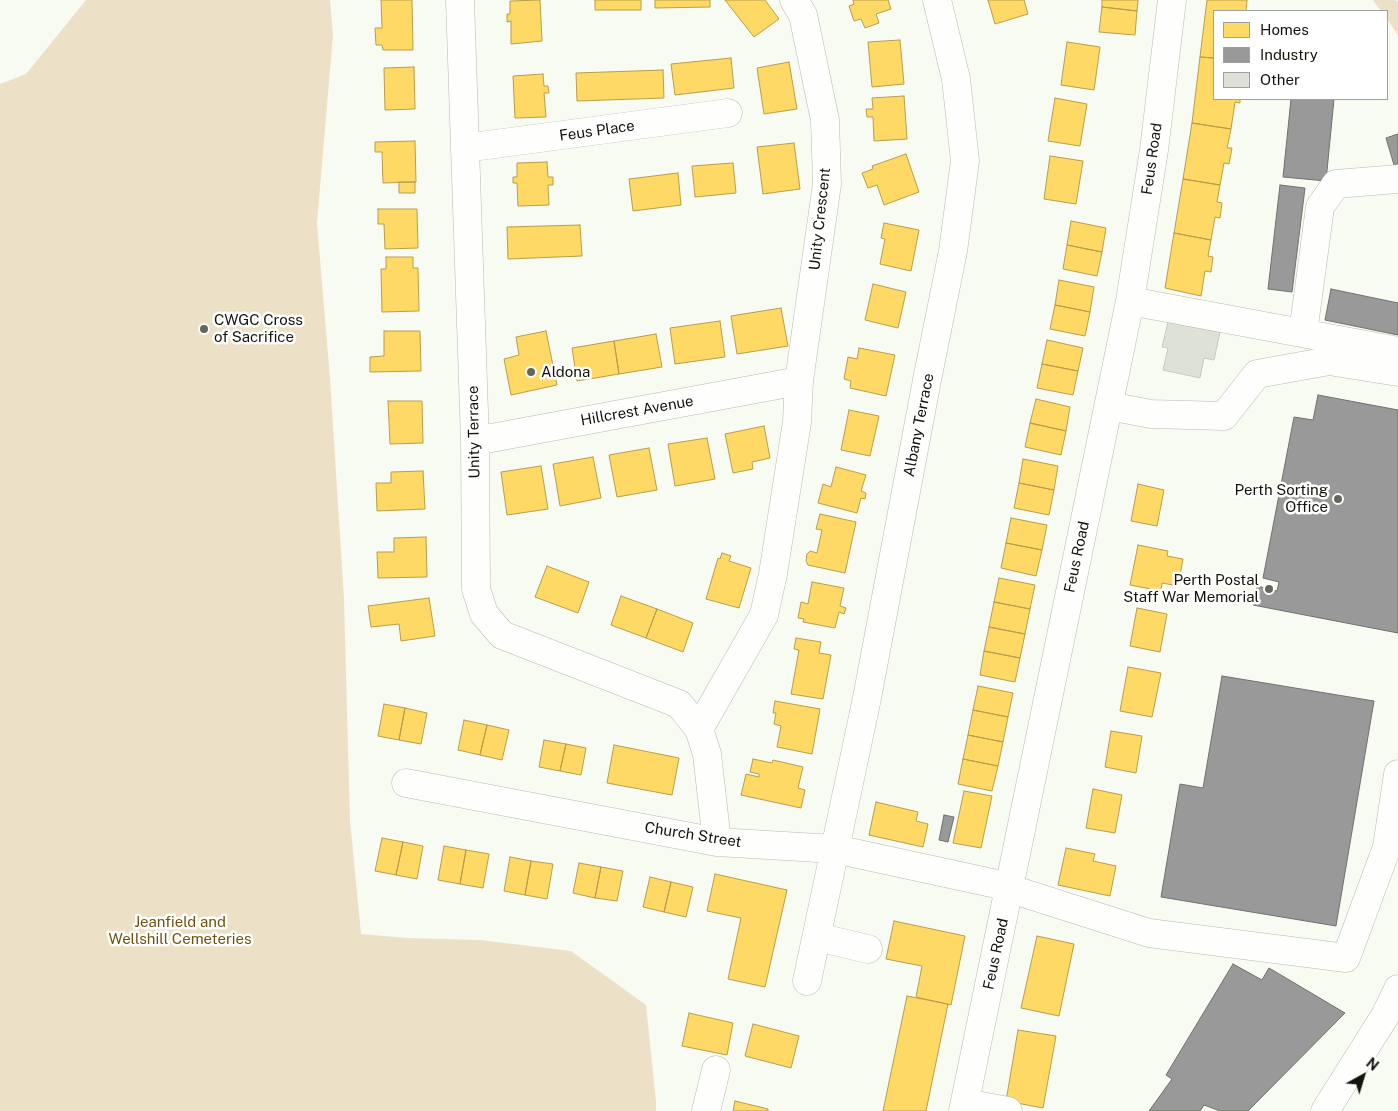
<!DOCTYPE html>
<html>
<head>
<meta charset="utf-8">
<style>
	body { margin:0 }
	#map { position:relative; width:1398px; height:1111px; overflow:hidden; background:#f8fbf1; font-family:"Public Sans",sans-serif }
	canvas { display:block }
	.legend { position:absolute; left:1213px; top:10px; width:175px; height:90px; box-sizing:border-box; background:#fff; border:1px solid #a0a19d; margin:0; padding:6px 9px; list-style:none; font-size:15px; color:#12150b }
	.legend li { display:flex; align-items:center; gap:10px; height:25px }
	.legend b { width:25px; border:1px solid #a0a19d }
	.north { position:absolute; left:1338px; top:1051px; width:50px; height:50px; -webkit-text-stroke:4px #fff; paint-order:stroke; rotate:39deg; font-size:14px; font-weight:700; line-height:20px; text-align:center; color:#12150b }
	.north::after { content:''; display:block; margin:auto; width:18px; height:22px; background:#12150b; clip-path:polygon(50% 0,100% 100%,50% 72%,0 100%) }
</style>
</head>
<body>
<div id="map">
<canvas width="1398" height="1111"></canvas>
<ul class="legend">
<li><b style="height:14px;background:#ffd966"></b>Homes</li>
<li><b style="height:14px;background:#999"></b>Industry</li>
<li><b style="height:14px;background:#dde1d8"></b>Other</li>
</ul>
<div class="north">N</div>
</div>
<script>
const g = document.querySelector('canvas').getContext('2d');
g.lineJoin = 'round';
function fillPath(path, color) {
  g.fillStyle = color;
  g.fill(path, 'evenodd');
}
function shape(rows) {
  const path = new Path2D();
  for (const r of rows) {
    path.moveTo(r[0], r[1]);
    for (let i = 2; i < r.length; i += 2) path.lineTo(r[i], r[i + 1]);
  }
  return path;
}
function strokePath(path, color, width, dash) {
  g.strokeStyle = color;
  g.lineWidth = width;
  g.lineCap = dash ? 'butt' : 'round';
  g.setLineDash(dash || []);
  g.stroke(path);
}
function drawText(font, color, halo, rows, align = 'center') {
  g.font = font + ' "Public Sans",sans-serif';
  g.lineWidth = 5;
  g.setLineDash([]);
  g.textBaseline = 'middle';
  g.strokeStyle = halo;
  g.fillStyle = color;
  for (const [text, x, y, turn = 0] of rows) {
    g.save();
    g.translate(x, y);
    g.rotate((+turn || 0) * Math.PI / 180);
    g.textAlign = isNaN(turn) ? turn : align;
    if (halo) g.strokeText(text, 0, 0);
    g.fillText(text, 0, 0);
    g.restore();
  }
}
fillPath(shape([
	[86,0,330,0,333,35,317,223,330,378,344,599,350,820,361,934,407,938,480,940,571,951,646,1005,656,1102,656,1111,0,1111,0,84,26,74],
	[1373,0,1396,0,1398,2,1398,35,1387,19,1387,11,1381,11]
]), '#ece1c7');
const homes = shape([
	[381,0,412,0,413,50,383,50,382,45,376,45,375,28,382,28,381,0],
	[540,0,542,41,511,44,511,21,507,22,507,14,510,14,510,1,540,0],
	[595,0,641,0,641,10,595,10,595,0],
	[655,0,710,0,710,7,655,8,655,0],
	[725,0,765,0,779,19,754,37,725,0],
	[853,0,888,0,891,9,876,14,879,23,865,28,861,19,854,21,849,6,854,4,853,0],
	[988,0,1024,0,1028,14,995,24,988,0],
	[1102,0,1138,0,1137,11,1102,7,1102,0],
	[1207,0,1247,0,1246,11,1214,11,1214,58,1200,57,1207,0],
	[1102,7,1137,11,1135,35,1099,32,1102,7],
	[900,40,904,84,872,87,868,42,900,40],
	[1067,42,1100,47,1094,90,1061,85,1067,42],
	[1200,57,1214,58,1214,99,1240,99,1240,103,1235,102,1231,129,1192,123,1200,57],
	[731,58,734,88,675,95,671,64,731,58],
	[789,62,797,109,764,114,757,68,789,62],
	[414,67,415,109,385,110,384,68,414,67],
	[663,70,664,98,577,101,576,73,663,70],
	[543,74,544,86,548,86,549,93,544,93,546,117,515,118,513,76,543,74],
	[904,96,907,139,874,141,873,117,867,117,866,109,873,109,872,98,904,96],
	[1055,98,1087,104,1080,146,1048,141,1055,98],
	[1192,123,1231,129,1227,148,1232,148,1229,164,1224,163,1220,185,1183,179,1192,123],
	[415,141,416,182,383,183,382,152,375,152,375,142,415,141],
	[794,143,800,189,763,194,757,147,794,143],
	[906,154,919,192,884,205,877,185,868,188,862,173,873,169,872,166,906,154],
	[1050,156,1083,161,1076,204,1044,199,1050,156],
	[547,162,548,177,553,177,553,185,548,185,549,205,518,206,517,183,513,183,513,177,517,177,517,163,547,162],
	[733,163,736,193,695,197,692,166,733,163],
	[678,173,681,205,633,211,629,179,678,173],
	[1183,179,1220,185,1217,202,1222,203,1220,218,1215,217,1211,240,1174,233,1183,179],
	[399,182,415,182,415,193,399,193,399,182],
	[378,209,417,209,418,248,385,249,384,224,378,224,378,209],
	[1071,221,1106,228,1102,252,1067,245,1071,221],
	[884,223,919,230,911,271,880,264,885,239,881,238,884,223],
	[580,225,582,256,508,259,507,227,580,225],
	[1174,233,1211,240,1208,256,1213,257,1211,272,1205,271,1201,296,1165,288,1174,233],
	[1067,245,1102,252,1097,276,1063,269,1067,245],
	[386,257,413,257,413,268,418,268,419,311,382,312,381,269,386,269,386,257],
	[1059,280,1094,287,1090,312,1055,305,1059,280],
	[873,284,906,292,898,328,865,320,873,284],
	[1055,305,1090,312,1085,336,1050,329,1055,305],
	[781,308,788,346,737,354,731,316,781,308],
	[720,321,725,357,675,364,670,328,720,321],
	[384,331,420,331,421,371,370,372,370,357,384,356,384,331],
	[546,331,557,385,511,395,504,359,519,355,516,337,546,331],
	[656,334,662,367,619,374,614,341,656,334],
	[1047,340,1083,348,1078,371,1042,364,1047,340],
	[614,341,619,374,577,381,572,348,614,341],
	[859,348,895,355,886,396,850,388,851,381,844,379,848,357,857,359,859,348],
	[1042,364,1078,371,1073,395,1037,388,1042,364],
	[1036,399,1070,407,1066,431,1030,423,1036,399],
	[388,401,422,401,423,443,390,444,388,401],
	[849,410,879,416,870,456,841,450,849,410],
	[1030,423,1066,431,1061,455,1025,447,1030,423],
	[764,426,770,458,752,462,753,469,733,473,725,434,764,426],
	[707,438,715,479,675,486,668,444,707,438],
	[649,448,657,490,617,497,609,455,649,448],
	[593,457,601,498,560,506,553,464,593,457],
	[1023,459,1058,466,1054,490,1019,483,1023,459],
	[541,466,548,509,507,515,501,472,541,466],
	[836,467,866,475,861,491,866,493,865,499,861,498,857,513,818,503,823,484,831,487,836,467],
	[423,471,425,509,377,511,376,483,391,483,391,472,423,471],
	[1019,483,1054,490,1049,515,1014,508,1019,483],
	[1138,484,1164,490,1157,526,1131,521,1138,484],
	[820,514,856,522,845,573,808,565,806,561,807,554,810,551,817,553,822,530,816,529,820,514],
	[1011,518,1047,525,1042,550,1006,543,1011,518],
	[426,537,427,577,378,578,377,552,394,552,394,538,426,537],
	[1006,543,1042,550,1036,576,1001,568,1006,543],
	[1138,545,1168,551,1167,556,1183,559,1178,586,1162,583,1161,591,1130,585,1138,545],
	[722,553,731,556,729,561,751,568,739,608,706,599,718,558,720,559,722,553],
	[547,566,589,582,578,613,535,597,547,566],
	[999,578,1035,585,1030,609,994,602,999,578],
	[812,582,844,588,840,606,846,608,844,614,839,612,835,628,803,622,804,619,798,618,801,602,808,604,812,582],
	[621,596,657,609,646,638,611,625,621,596],
	[429,598,435,636,401,641,399,624,371,627,368,606,429,598],
	[994,602,1030,609,1025,634,989,627,994,602],
	[1137,608,1167,614,1160,652,1130,646,1137,608],
	[657,609,693,623,683,652,646,638,657,609],
	[989,627,1025,634,1020,658,984,651,989,627],
	[796,638,821,642,819,653,831,655,823,699,791,694,799,650,794,649,796,638],
	[984,651,1020,658,1015,682,980,675,984,651],
	[1128,667,1161,673,1152,717,1120,711,1128,667],
	[978,686,1013,693,1008,717,973,710,978,686],
	[775,701,820,709,812,754,777,747,781,726,774,724,776,713,773,713,775,701],
	[384,704,405,708,399,740,378,736,384,704],
	[405,708,427,713,421,744,399,740,405,708],
	[973,710,1008,717,1003,742,968,735,973,710],
	[464,720,487,725,480,755,458,750,464,720],
	[487,725,509,730,502,760,480,755,487,725],
	[1111,731,1142,736,1136,773,1105,767,1111,731],
	[968,735,1003,742,998,766,963,759,968,735],
	[544,740,566,744,560,771,539,767,544,740],
	[566,744,586,748,581,775,560,771,566,744],
	[614,745,679,758,672,795,607,783,614,745],
	[753,759,772,763,773,760,803,767,798,788,805,790,801,808,741,795,746,774,759,777,759,774,750,772,753,759],
	[963,759,998,766,992,791,958,784,963,759],
	[1093,789,1122,795,1115,833,1086,828,1093,789],
	[964,791,992,796,981,848,953,843,964,791],
	[876,802,918,812,916,821,928,824,923,847,869,835,876,802],
	[382,838,403,842,396,875,375,871,382,838],
	[403,842,423,846,417,879,396,875,403,842],
	[444,846,466,850,460,884,438,880,444,846],
	[1066,848,1095,854,1093,861,1116,866,1110,896,1058,885,1066,848],
	[466,850,489,854,483,888,460,884,466,850],
	[510,857,531,861,525,895,504,891,510,857],
	[531,861,553,864,547,899,525,895,531,861],
	[579,863,601,867,595,898,573,893,579,863],
	[601,867,623,871,617,901,595,898,601,867],
	[715,874,787,890,765,987,728,979,741,918,707,911,715,874],
	[650,877,671,882,664,912,643,907,650,877],
	[671,882,693,887,686,917,664,912,671,882],
	[894,921,965,936,951,1005,916,997,922,966,886,959,894,921],
	[1037,936,1074,944,1059,1016,1021,1008,1037,936],
	[907,996,948,1004,926,1111,883,1111,907,996],
	[689,1013,733,1023,727,1055,682,1046,689,1013],
	[753,1024,799,1036,791,1068,745,1056,753,1024],
	[1018,1030,1056,1036,1043,1108,1006,1101,1018,1030],
	[735,1101,768,1109,768,1111,733,1111,735,1101]
]);
fillPath(homes, '#ffd966');
strokePath(homes, '#b89e4b', 1);
const industry = shape([
	[1291,99,1334,99,1326,181,1283,177,1291,99],
	[1398,134,1398,164,1394,165,1386,138,1398,134],
	[1280,185,1305,188,1292,292,1268,289,1280,185],
	[1331,289,1398,303,1398,335,1325,320,1331,289],
	[1318,395,1398,410,1398,633,1253,605,1257,586,1277,591,1279,582,1263,578,1294,417,1313,420,1318,395],
	[1222,676,1374,701,1336,926,1161,897,1180,784,1203,788,1222,676],
	[944,815,954,817,948,842,939,840,944,815],
	[1233,964,1262,980,1269,968,1345,1013,1248,1111,1220,1111,1204,1105,1200,1111,1149,1111,1172,1079,1166,1075,1233,964]
]);
fillPath(industry, '#999');
strokePath(industry, '#70716e', 1);
const building = shape([
	[1168,322,1220,332,1214,360,1204,358,1200,378,1163,370,1168,348,1162,347,1168,322]
]);
fillPath(building, '#dde1d8');
strokePath(building, '#c4cac1', 1);
const minor = shape([
	[460,0,475,441,476,589,484,614,502,635,679,704,699,729,707,754,717,842],
	[465,148,728,113],
	[1130,301,1398,351],
	[1303,333,1320,207,1336,184,1398,179],
	[1109,406,1151,414,1224,416,1257,374,1329,361,1398,372],
	[475,441,799,381],
	[699,729,764,615,773,574,797,422,799,381,827,184,825,120,803,15,794,0],
	[406,783,717,842,835,849,992,883,1149,933,1346,958,1387,847,1398,774],
	[817,937,868,949],
	[807,981,867,698,927,380,953,251,965,161,956,79,937,0],
	[965,1103,1008,1111],
	[706,1111,716,1070],
	[963,1111,1130,301,1154,150,1172,0],
	[1325,1111,1385,1016,1398,989]
]);
strokePath(minor, '#b7bab0', 29);
strokePath(minor, '#fefefd', 28);
for (const [x, y, r, color] of [
	[204,329,5,"#62665c"],
	[531,372,5,"#62665c"],
	[1338,499,5,"#62665c"],
	[1269,589,5,"#62665c"]
]) {
  const dot = new Path2D();
  dot.arc(x, y, r, 0, 2 * Math.PI);
  g.fillStyle = color;
  g.fill(dot);
  strokePath(dot, '#fff', 2);
}
drawText('15px', '#12150b', '#fff', [
	["Feus Place",597,131,-8],
	["Feus Road",1152,159,-82],
	["Unity Crescent",820,219,-84],
	["Hillcrest Avenue",637,411,-10],
	["Albany Terrace",919,425,-79],
	["Unity Terrace",474,432,-91],
	["Feus Road",1077,557,-78],
	["Church Street",693,835,9],
	["Feus Road",996,954,-78]
]);
drawText('15px', '#12150b', '#fff', [
	["CWGC Cross",214,320],
	["of Sacrifice",214,337],
	["Aldona",541,372],
	["Perth Sorting",1328,490,"right"],
	["Office",1328,507,"right"],
	["Perth Postal",1259,580,"right"],
	["Staff War Memorial",1259,597,"right"]
], 'left');
drawText('15px', '#70530e', '#fff', [
	["Jeanfield and",180,922],
	["Wellshill Cemeteries",180,939]
]);
</script>
</body>
</html>
